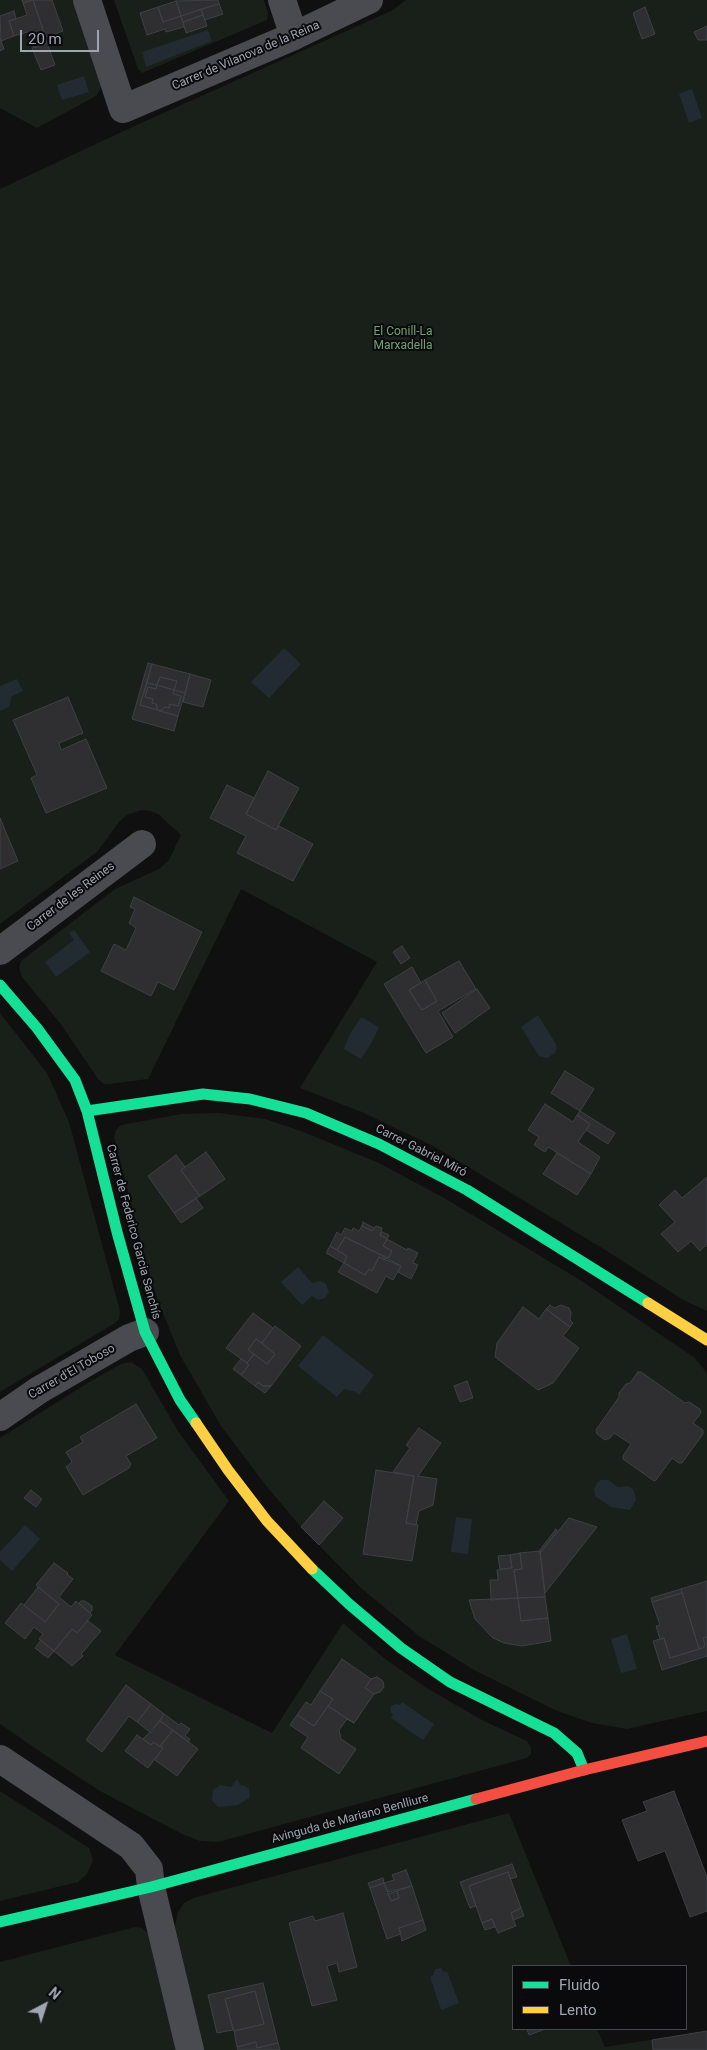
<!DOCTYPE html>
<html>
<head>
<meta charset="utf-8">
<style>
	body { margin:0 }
	#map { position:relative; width:707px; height:2050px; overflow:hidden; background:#101010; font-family:Roboto,sans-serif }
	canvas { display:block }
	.legend { position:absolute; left:512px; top:1965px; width:175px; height:65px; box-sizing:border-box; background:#0a0a0c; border:1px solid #46484f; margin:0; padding:6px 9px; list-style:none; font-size:15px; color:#9fa6b3 }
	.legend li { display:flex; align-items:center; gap:10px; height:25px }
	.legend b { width:25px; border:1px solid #46484f }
	.north { position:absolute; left:20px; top:1980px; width:50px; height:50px; -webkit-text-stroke:4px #0a0a0c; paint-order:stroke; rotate:40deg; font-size:14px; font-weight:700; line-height:20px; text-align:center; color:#9fa6b3 }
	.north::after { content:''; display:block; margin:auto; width:18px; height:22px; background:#9fa6b3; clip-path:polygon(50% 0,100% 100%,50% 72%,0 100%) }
	.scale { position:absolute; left:20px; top:30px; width:79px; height:22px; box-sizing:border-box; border:2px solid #9fa6b3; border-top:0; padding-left:6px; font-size:15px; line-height:18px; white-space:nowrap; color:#9fa6b3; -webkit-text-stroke:4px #0a0a0c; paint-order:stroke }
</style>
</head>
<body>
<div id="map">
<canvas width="707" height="2050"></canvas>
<ul class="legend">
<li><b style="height:6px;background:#16e098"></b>Fluido</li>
<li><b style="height:6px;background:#ffcf43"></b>Lento</li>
</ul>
<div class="north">N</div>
<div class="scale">20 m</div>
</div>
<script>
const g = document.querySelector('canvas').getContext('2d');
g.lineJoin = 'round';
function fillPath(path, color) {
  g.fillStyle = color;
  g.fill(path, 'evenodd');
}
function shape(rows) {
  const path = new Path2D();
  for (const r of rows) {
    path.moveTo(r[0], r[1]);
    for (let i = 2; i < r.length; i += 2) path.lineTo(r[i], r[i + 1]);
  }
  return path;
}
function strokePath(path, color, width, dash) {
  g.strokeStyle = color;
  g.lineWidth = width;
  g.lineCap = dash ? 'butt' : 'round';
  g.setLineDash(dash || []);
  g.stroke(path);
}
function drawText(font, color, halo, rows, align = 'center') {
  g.font = font + ' Roboto,sans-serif';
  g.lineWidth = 4;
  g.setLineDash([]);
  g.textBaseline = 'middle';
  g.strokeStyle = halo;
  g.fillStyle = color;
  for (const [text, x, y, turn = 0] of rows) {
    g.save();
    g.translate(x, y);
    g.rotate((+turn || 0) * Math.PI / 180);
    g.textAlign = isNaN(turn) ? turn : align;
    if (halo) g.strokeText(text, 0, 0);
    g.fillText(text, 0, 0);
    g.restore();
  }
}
fillPath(shape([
	[0,0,73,0,101,83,100,90,96,96,37,128,0,108],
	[114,0,264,0,268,13,267,20,142,73,138,69],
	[406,0,707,0,707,1311,685,1301,602,1248,435,1147,364,1113,300,1088,377,962,241,889,148,1079,110,1084,104,1084,98,1079,60,1023,22,977,19,968,21,961,115,889,159,869,169,860,181,835,158,814,150,811,141,810,127,815,119,822,97,852,0,924,0,189,130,128,391,11],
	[0,1013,47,1073,69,1122,120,1311,119,1319,115,1323,0,1392],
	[219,1113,265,1119,301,1131,379,1163,446,1199,580,1280,695,1358,707,1373,707,1711,627,1729,592,1723,557,1711,474,1670,419,1636,361,1588,301,1527,267,1487,221,1426,180,1355,157,1299,142,1247,114,1137,116,1130,121,1125,181,1114],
	[131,1362,142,1369,178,1431,229,1501,115,1655,272,1733,343,1623,384,1658,425,1687,482,1720,527,1741,531,1748,531,1754,527,1758,218,1842,200,1841,182,1834,100,1791,42,1753,0,1724,0,1438,91,1381,121,1364],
	[0,1791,89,1848,93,1860,87,1874,78,1882,0,1901],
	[509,1813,571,1966,513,1966,513,2029,597,2029,605,2047,707,2031,707,2050,202,2050,176,1940,175,1925,178,1912,184,1903,193,1898],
	[135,1927,142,1928,149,1934,178,2050,0,2050,0,1962]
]), '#191f19');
fillPath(shape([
	[208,30,212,41,146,67,142,52],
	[84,76,89,92,62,100,57,85],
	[692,89,702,118,689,123,679,94],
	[284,648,301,664,269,698,251,682],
	[17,679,23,691,12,696,9,707,0,711,0,686],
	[74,930,90,952,56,977,45,962,74,940,69,933],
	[538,1015,557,1046,555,1053,547,1058,539,1056,521,1027],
	[361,1017,379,1027,372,1042,361,1059,344,1049,350,1034],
	[298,1267,312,1283,320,1281,326,1284,329,1292,325,1298,318,1300,312,1296,302,1305,281,1282],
	[323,1335,374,1375,359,1395,356,1392,344,1389,337,1397,298,1366],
	[601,1480,608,1480,618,1487,628,1486,633,1489,636,1499,630,1510,611,1507,595,1496,594,1489,597,1483],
	[456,1517,472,1519,468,1554,451,1552],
	[25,1525,40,1539,12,1571,0,1560,0,1552],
	[627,1634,637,1669,621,1673,611,1639],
	[402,1702,434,1724,423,1740,391,1718,393,1715,390,1711,391,1706,396,1704,400,1705],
	[237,1779,240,1785,245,1786,249,1789,250,1794,249,1798,238,1805,218,1807,212,1800,213,1790,220,1785,231,1787],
	[441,1968,444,1972,447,1971,459,2003,441,2010,430,1977,433,1975,435,1969]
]), '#232b32');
const building = shape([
	[22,0,52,0,63,31,46,37,33,0,23,3,22,0],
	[33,0,47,43,34,48,28,32,14,36,9,21,27,15,23,3,33,0],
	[218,0,219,4,181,16,176,1,218,0],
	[176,1,181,16,201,9,203,15,183,22,181,16,163,22,158,7,176,1],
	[219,4,223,14,205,20,201,9,219,4],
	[158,7,163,22,181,16,184,27,166,32,165,29,147,35,140,13,158,7],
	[645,7,655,34,642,39,633,13,645,7],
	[14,11,16,19,9,21,14,36,1,41,0,16,14,11],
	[203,15,207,26,186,33,183,22,203,15],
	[707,26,707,40,698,40,694,32,707,26],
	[0,38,4,49,0,51,0,38],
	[47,43,55,65,41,70,32,48,47,43],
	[148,663,152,664,140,705,178,716,174,731,132,719,148,663],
	[152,664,190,674,185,693,174,690,177,681,160,677,157,685,147,683,152,664],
	[190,674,211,680,203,707,183,702,190,674],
	[160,677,177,681,174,690,157,685,160,677],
	[147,683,157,685,156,689,148,687,145,697,153,699,152,703,156,704,158,710,140,705,147,683],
	[157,685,174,690,173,694,181,696,178,706,170,704,169,708,165,707,162,710,157,710,156,704,152,703,153,699,145,697,148,687,156,689,157,685],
	[174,690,185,693,178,716,159,711,162,710,165,707,169,708,170,704,178,706,181,696,173,694,174,690],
	[68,697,83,733,59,743,61,750,86,739,107,788,46,813,31,778,37,775,13,720,68,697],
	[268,771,299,788,276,830,246,814,268,771],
	[227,785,254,798,246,814,276,830,279,826,313,844,293,881,237,853,246,836,210,818,227,785],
	[0,818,18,861,0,869,0,818],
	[134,897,202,932,174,990,158,982,151,996,101,971,114,944,126,950,136,928,129,923,135,909,130,907,134,897],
	[402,946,410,958,401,964,393,952,402,946],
	[459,961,476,989,438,1011,453,1037,426,1053,384,984,412,967,421,983,409,990,422,1010,437,1001,425,980,459,961],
	[425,980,437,1001,422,1010,409,990,425,980],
	[477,989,490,1008,455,1033,442,1013,477,989],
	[565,1071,594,1089,580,1111,551,1093,565,1071],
	[545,1104,573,1122,577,1115,590,1124,578,1142,600,1157,591,1174,548,1147,545,1152,534,1145,539,1137,528,1130,545,1104],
	[580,1111,615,1133,608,1144,586,1130,590,1124,577,1115,580,1111],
	[206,1152,225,1179,200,1196,181,1170,206,1152],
	[557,1153,591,1174,577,1195,543,1174,557,1153],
	[176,1155,185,1167,181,1170,200,1196,174,1213,148,1176,176,1155],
	[707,1177,707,1244,700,1251,691,1241,678,1252,661,1234,675,1222,659,1205,675,1190,682,1198,707,1177],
	[196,1198,203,1208,181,1223,174,1213,196,1198],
	[363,1222,374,1228,372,1231,362,1226,363,1222],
	[362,1226,372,1231,376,1226,382,1228,380,1235,387,1239,383,1246,392,1251,388,1258,345,1237,337,1250,330,1246,337,1232,341,1235,345,1228,352,1231,353,1228,359,1231,362,1226],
	[382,1232,389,1235,387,1239,380,1235,382,1232],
	[345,1237,386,1258,385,1260,379,1257,372,1271,369,1269,365,1275,344,1263,347,1256,337,1250,345,1237],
	[387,1239,407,1250,408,1248,418,1253,413,1263,418,1265,411,1279,398,1272,401,1266,386,1258,388,1258,392,1251,383,1246,387,1239],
	[330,1246,347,1256,344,1263,326,1253,330,1246],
	[379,1257,401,1266,393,1280,386,1276,377,1293,338,1272,344,1263,365,1275,369,1269,372,1271,379,1257],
	[550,1305,554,1308,561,1305,569,1308,571,1313,570,1320,573,1323,570,1327,546,1309,550,1305],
	[523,1307,539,1319,546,1309,570,1327,563,1336,579,1348,553,1383,538,1390,495,1357,497,1343,523,1307],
	[253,1313,273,1328,262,1343,256,1339,248,1350,254,1354,247,1363,226,1348,253,1313],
	[275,1326,301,1346,271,1386,263,1386,258,1382,255,1386,241,1375,249,1365,247,1363,254,1354,267,1364,275,1354,262,1343,275,1326],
	[256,1339,275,1354,267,1364,248,1350,256,1339],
	[241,1359,249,1365,241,1375,233,1369,241,1359],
	[638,1372,641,1372,685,1403,689,1402,700,1409,701,1413,693,1423,703,1430,703,1434,682,1463,679,1463,672,1458,656,1480,654,1481,623,1459,623,1456,631,1444,614,1433,610,1438,605,1440,597,1434,596,1430,619,1397,619,1393,626,1384,630,1383,638,1372],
	[467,1381,473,1398,460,1402,454,1386,467,1381],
	[258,1382,263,1386,271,1386,265,1393,255,1386,258,1382],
	[136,1404,157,1438,126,1456,131,1464,129,1468,83,1495,66,1467,72,1462,66,1452,83,1442,80,1437,136,1404],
	[419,1428,441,1443,418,1476,437,1479,433,1505,419,1511,416,1525,406,1523,414,1476,393,1472,410,1448,406,1445,419,1428],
	[376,1470,414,1476,406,1523,418,1525,412,1561,363,1554,376,1470],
	[31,1490,42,1499,36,1507,24,1498,31,1490],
	[324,1501,343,1518,319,1545,301,1527,324,1501],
	[569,1518,597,1527,545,1593,540,1553,569,1518],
	[556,1529,557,1531,540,1553,539,1551,556,1529],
	[540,1551,545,1597,518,1598,514,1570,522,1569,520,1553,540,1551],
	[520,1553,522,1569,514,1570,518,1598,491,1600,490,1580,498,1580,497,1570,512,1568,510,1555,520,1553],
	[510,1555,512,1568,500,1569,498,1556,510,1555],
	[54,1563,68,1573,67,1574,73,1579,59,1597,71,1607,76,1601,92,1615,77,1633,72,1629,54,1651,39,1639,43,1634,34,1627,25,1639,5,1623,21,1603,45,1622,59,1604,36,1585,54,1563],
	[707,1581,707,1637,703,1638,705,1645,699,1649,681,1589,707,1581],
	[38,1587,59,1604,45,1622,24,1605,38,1587],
	[681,1589,682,1593,652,1602,651,1598,681,1589],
	[682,1593,699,1649,670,1658,664,1638,660,1639,656,1626,660,1625,652,1602,682,1593],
	[545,1597,548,1618,521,1621,518,1598,545,1597],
	[518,1598,521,1621,548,1618,551,1641,522,1646,504,1643,493,1638,475,1619,469,1600,518,1598],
	[81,1601,85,1601,92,1606,92,1610,90,1613,79,1603,81,1601],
	[88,1621,101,1631,81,1654,83,1656,72,1666,54,1651,72,1629,77,1633,88,1621],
	[707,1637,707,1656,662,1670,653,1641,664,1638,670,1658,703,1648,705,1645,703,1638,707,1637],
	[41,1640,54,1651,48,1658,35,1648,41,1640],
	[342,1659,371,1679,365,1688,374,1694,354,1723,328,1706,333,1699,320,1691,342,1659],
	[377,1677,383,1681,384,1687,380,1692,374,1694,365,1688,371,1679,377,1677],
	[126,1685,151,1704,137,1722,129,1716,102,1752,86,1740,126,1685],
	[320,1691,333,1699,314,1726,297,1715,306,1702,311,1705,320,1691],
	[151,1704,164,1714,151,1733,137,1722,151,1704],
	[328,1706,354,1723,347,1719,339,1730,341,1739,356,1749,339,1774,301,1748,308,1737,290,1725,297,1715,314,1726,328,1706],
	[164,1714,179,1725,181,1723,190,1729,185,1736,190,1739,188,1742,160,1721,164,1714],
	[160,1721,173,1730,160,1747,153,1742,151,1745,143,1739,160,1721],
	[173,1730,198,1749,177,1776,155,1760,163,1748,160,1746,173,1730],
	[137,1735,151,1745,153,1742,163,1748,148,1768,125,1751,137,1735],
	[674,1791,707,1877,707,1911,690,1917,665,1851,638,1861,622,1820,647,1811,643,1802,674,1791],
	[512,1864,517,1877,510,1879,508,1872,469,1886,476,1906,470,1908,460,1882,512,1864],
	[406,1870,412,1886,388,1892,384,1883,394,1880,392,1875,406,1870],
	[508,1872,521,1908,511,1913,516,1926,498,1933,492,1919,482,1923,469,1886,508,1872],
	[383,1878,384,1883,370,1888,368,1883,383,1878],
	[384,1883,391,1901,399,1898,397,1891,412,1886,423,1920,399,1928,401,1934,387,1939,370,1888,384,1883],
	[397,1891,399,1898,391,1901,388,1894,397,1891],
	[521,1908,524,1916,513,1920,511,1913,521,1908],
	[343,1913,357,1967,339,1972,337,1963,327,1966,337,2000,312,2006,289,1923,313,1916,315,1921,343,1913],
	[492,1919,495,1927,485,1930,482,1923,492,1919],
	[423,1920,426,1930,402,1941,399,1928,423,1920],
	[263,1983,278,2043,257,2048,256,2042,237,2047,234,2031,264,2024,255,1991,225,1999,233,2030,217,2033,208,1995,263,1983],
	[255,1991,264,2024,234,2031,225,1999,255,1991],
	[527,2029,545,2029,529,2035,527,2029],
	[707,2031,707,2050,653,2050,652,2040,707,2031],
	[256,2042,257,2048,278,2043,280,2050,238,2050,237,2047,256,2042]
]);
fillPath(building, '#2f2f31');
strokePath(building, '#3e4044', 1);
strokePath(shape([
	[87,0,123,109,294,36,369,0],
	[282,0,294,36],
	[0,951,142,844],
	[0,1417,39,1390,129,1338,145,1332],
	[0,1759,131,1846,149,1869,151,1887,190,2050]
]), '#4a4b50', 28);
strokePath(shape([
	[0,985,37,1028,75,1080,87,1111,117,1232,145,1332,180,1400,196,1423],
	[87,1111,203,1094,250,1099,306,1113,379,1144,467,1190,648,1303],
	[312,1569,349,1604,401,1648,450,1682,554,1733,577,1753,584,1770],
	[0,1922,151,1887,476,1799]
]), '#16e098', 11);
strokePath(shape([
	[648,1303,707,1340],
	[196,1423,228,1470,267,1521,312,1569]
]), '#ffcf43', 11);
strokePath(shape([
	[476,1799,584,1770,707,1741]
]), '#f24e42', 11);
drawText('12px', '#9fa6b3', '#0a0a0c', [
	["Carrer de Vilanova de la Reina",246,56,-23],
	["Carrer de les Reines",71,897,-37],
	["Carrer Gabriel Miró",421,1151,27],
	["Carrer de Federico Garcia Sanchís",133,1232,75],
	["Carrer d'El Toboso",72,1372,-30],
	["Avinguda de Mariano Benlliure",350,1819,-15]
]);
drawText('12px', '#75a076', '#0a0a0c', [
	["El Conill-La",403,332],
	["Marxadella",403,346]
]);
</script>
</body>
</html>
